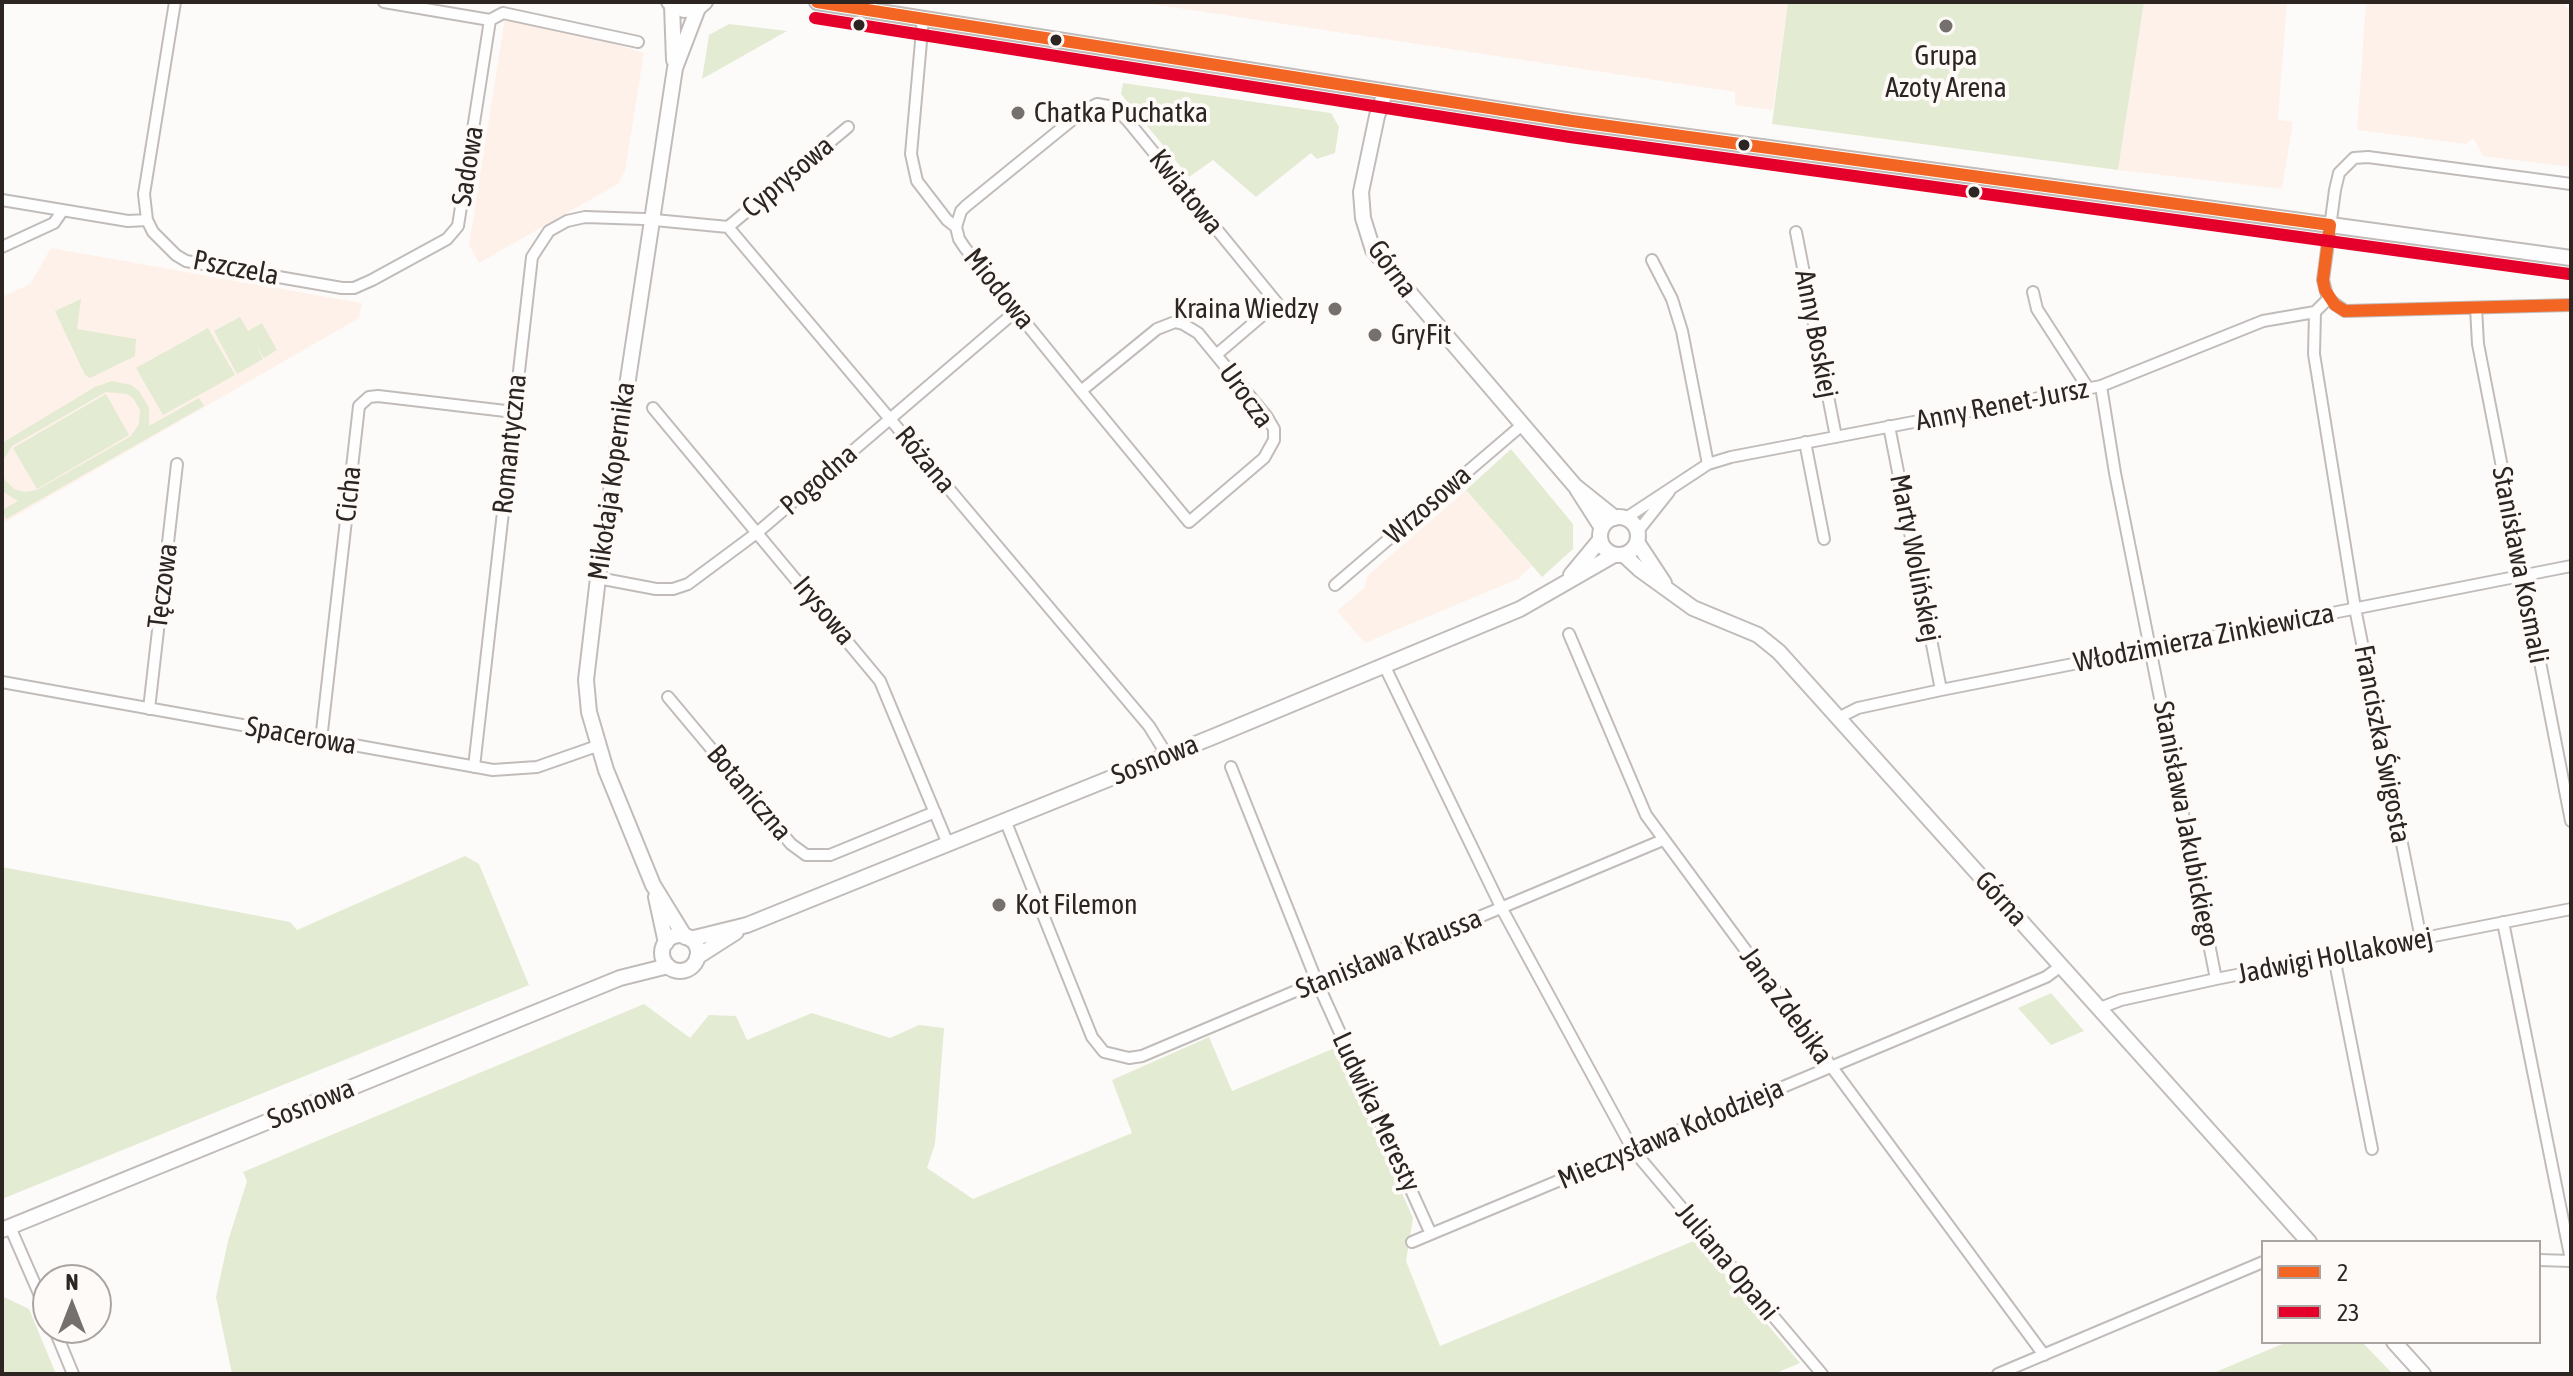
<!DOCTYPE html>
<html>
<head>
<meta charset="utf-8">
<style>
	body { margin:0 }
	#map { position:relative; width:2573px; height:1376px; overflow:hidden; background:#fdfbf9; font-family:"Asap Condensed",sans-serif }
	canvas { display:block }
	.frame { position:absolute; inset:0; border:4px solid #2c2522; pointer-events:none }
	.legend { position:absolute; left:2261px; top:1240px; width:280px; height:104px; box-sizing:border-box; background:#fefaf8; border:2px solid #aaa5a2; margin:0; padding:10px 14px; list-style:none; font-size:24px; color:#2c2522 }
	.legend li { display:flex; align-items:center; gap:16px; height:40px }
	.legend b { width:40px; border:2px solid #aaa5a2 }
	.north { position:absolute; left:32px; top:1264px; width:80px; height:80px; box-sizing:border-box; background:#fefaf8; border:2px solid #aaa5a2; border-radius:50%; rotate:0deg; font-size:22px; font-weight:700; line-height:32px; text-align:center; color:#2c2522 }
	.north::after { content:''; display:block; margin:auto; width:28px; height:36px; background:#75706d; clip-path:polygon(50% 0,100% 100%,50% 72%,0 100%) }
</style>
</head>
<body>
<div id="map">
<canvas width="2573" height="1376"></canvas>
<div class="frame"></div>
<ul class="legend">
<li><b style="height:10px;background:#f26522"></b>2</li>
<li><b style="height:10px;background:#e4002b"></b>23</li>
</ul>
<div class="north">N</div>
</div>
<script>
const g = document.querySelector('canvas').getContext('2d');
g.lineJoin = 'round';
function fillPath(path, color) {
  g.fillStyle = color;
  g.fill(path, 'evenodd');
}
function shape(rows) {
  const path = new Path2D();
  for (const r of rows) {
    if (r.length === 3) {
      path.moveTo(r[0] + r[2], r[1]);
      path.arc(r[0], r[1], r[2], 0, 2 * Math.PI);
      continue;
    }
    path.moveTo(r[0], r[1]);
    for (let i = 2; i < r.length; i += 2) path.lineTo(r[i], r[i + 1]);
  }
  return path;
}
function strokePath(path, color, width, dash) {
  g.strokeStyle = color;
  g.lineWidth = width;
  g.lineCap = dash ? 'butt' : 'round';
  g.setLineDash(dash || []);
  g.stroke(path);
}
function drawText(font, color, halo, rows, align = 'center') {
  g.font = font + ' "Asap Condensed",sans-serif';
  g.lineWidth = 8;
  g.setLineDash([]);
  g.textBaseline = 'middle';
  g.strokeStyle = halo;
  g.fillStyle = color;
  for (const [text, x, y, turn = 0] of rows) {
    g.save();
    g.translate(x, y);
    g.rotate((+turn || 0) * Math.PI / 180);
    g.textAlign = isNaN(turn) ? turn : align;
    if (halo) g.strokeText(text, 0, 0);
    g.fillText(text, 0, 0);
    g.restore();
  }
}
fillPath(shape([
	[1138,2,1788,2,1773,110,1735,105,1735,92],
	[2144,2,2287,2,2278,120,2293,122,2282,189,2118,170],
	[2366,2,2561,2,2571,11,2571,167,2483,156,2473,138,2466,144,2357,130],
	[505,18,613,43,644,53,625,171,618,184,479,263,469,245],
	[51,248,362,303,359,318,2,524,2,297,30,284],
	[1466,490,1532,566,1518,579,1365,643,1337,611,1365,587,1367,576]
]), '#fef1ea');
fillPath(shape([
	[1788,2,2144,2,2118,170,1772,124],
	[729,24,787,31,702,79,709,35],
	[1123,83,1331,113,1339,127,1335,153,1317,159,1311,153,1256,197,1213,160,1189,177,1121,94],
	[81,299,77,329,136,339,135,356,90,378,85,375,55,311],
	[240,317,248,331,262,323,277,350,264,358,256,345,263,359,237,374,214,331],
	[208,328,235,375,163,415,136,368],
	[112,381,131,385,139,391,149,408,149,426,199,398,204,406,6,519,2,510,18,501,2,491,2,471,5,480,14,489,25,492,37,490,131,436,139,424,140,410,133,398,127,394,106,392,12,446,2,462,2,443,95,387],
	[106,394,129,435,37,489,13,448],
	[1511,449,1573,524,1573,549,1542,577,1466,490],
	[465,856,479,864,529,985,2,1199,2,867,290,922,297,930],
	[2051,993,2084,1031,2051,1045,2018,1008],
	[644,1004,690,1038,709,1015,736,1016,747,1040,812,1013,890,1038,919,1025,944,1028,935,1144,927,1168,973,1199,1132,1133,1112,1080,1209,1037,1232,1091,1337,1047,1413,1218,1406,1261,1440,1346,1696,1240,1800,1363,1774,1374,232,1374,216,1297,228,1241,247,1181,243,1172],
	[2,1296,29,1309,56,1374,2,1374],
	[2287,1342,2362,1342,2393,1374,2211,1374]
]), '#e3ebd2');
const minor = shape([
	[175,2,144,194,147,220,153,232,176,255,186,261,342,288,354,288,372,280,447,239,458,226,490,20],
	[384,2,490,20,503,13,638,42],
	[923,19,911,154,917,181,947,220,956,227,959,239,965,248,1081,391,1189,522,1264,458,1274,440,1274,429,1267,417,1198,333,1183,324,1175,322,1157,329,1081,391],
	[2571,184,2368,157,2354,158,2339,173,2335,190,2323,280,2328,299,2345,311,2571,305],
	[2,200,128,221,147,220],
	[728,227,848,127],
	[956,227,961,211,966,206,1083,111,1097,104,1114,107,1128,121,1277,303,1216,355],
	[1796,232,1836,437],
	[2,247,54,223,63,210],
	[1652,260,1672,299,1682,331,1708,464],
	[2033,292,2037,309,2088,388],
	[2476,308,2478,344,2571,821],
	[2315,312,2314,354,2355,608,2421,939],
	[2101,386,2115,473,2216,979],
	[653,408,880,681,948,844],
	[1889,426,1941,690],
	[1805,442,1824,539],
	[1626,518,1708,464,1731,457,2101,386,2263,321,2315,312,2328,299],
	[1638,531,1669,492],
	[598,578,656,589,673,589,688,584,758,532,1016,311],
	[1335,585,1522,425],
	[1569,634,1646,815,2044,1355],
	[1384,665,1502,909,1633,1150,1822,1374],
	[2,682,493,770,537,767,597,746],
	[668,697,791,844,806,855,830,855,935,812],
	[149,709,177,464],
	[1838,718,1858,708,1941,690,2571,566],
	[321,740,359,406,369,397,378,396,514,412],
	[474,767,532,257,549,231,567,221,585,217,644,219,728,227,1149,726,1167,755],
	[1231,767,1317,982,1431,1234],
	[1005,820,1092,1037,1104,1052,1129,1058,1142,1056,1317,982,1331,979,1663,840],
	[2503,922,2571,1260],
	[2334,957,2372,1149],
	[2100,1008,2121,1000,2216,979,2571,909],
	[10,1227,48,1314],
	[1412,1242,2046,977,2061,966],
	[2539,1260,2571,1261],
	[54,1328,73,1374],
	[1998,1374,2263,1262]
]);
const tertiary = shape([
	[672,5,674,60],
	[1385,93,1377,116,1361,192,1363,218,1373,250,1575,486,1615,518],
	[1577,489,1602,528],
	[1619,536,19],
	[1637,542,1664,583],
	[1624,555,1639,569,1693,608,1758,635,1779,652,2309,1242],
	[1571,575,1600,540],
	[656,897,666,943],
	[680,953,18],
	[685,937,653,885,606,770,589,712,586,680,598,578,675,68,698,8],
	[690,939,747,925,1215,736,1520,609,1614,555],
	[697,957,736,932],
	[2,1230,620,978,668,966],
	[2394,1342,2423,1374]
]);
const secondary = shape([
	[669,2,684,10,698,8,705,2],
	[817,2,1572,121,2571,258]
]);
strokePath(minor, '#c1bcba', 14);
strokePath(tertiary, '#c1bcba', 18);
strokePath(secondary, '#c1bcba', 18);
strokePath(minor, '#fffefe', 10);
strokePath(tertiary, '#fffefe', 14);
strokePath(secondary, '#fffefe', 14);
strokePath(shape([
	[817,2,1572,121,2330,225],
	[2330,225,2323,280,2325,290,2335,305,2345,311,2571,305]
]), '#f26522', 12);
strokePath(shape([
	[815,18,1570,137,2569,274]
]), '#e4002b', 12);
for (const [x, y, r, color] of [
	[859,25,7,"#2c2522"],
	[1946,26,8,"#75706d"],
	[1056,40,7,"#2c2522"],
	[1018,113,8,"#75706d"],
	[1744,145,7,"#2c2522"],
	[1974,192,7,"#2c2522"],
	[1335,309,8,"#75706d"],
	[1375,335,8,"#75706d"],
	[999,905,8,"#75706d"]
]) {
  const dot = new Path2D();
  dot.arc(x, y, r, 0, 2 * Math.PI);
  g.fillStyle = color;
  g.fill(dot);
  strokePath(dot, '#fefaf8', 3);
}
drawText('28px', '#2c2522', '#fefaf8', [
	["Grupa",1946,56,"center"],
	["Azoty Arena",1946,88,"center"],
	["Chatka Puchatka",1034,113],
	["Kraina Wiedzy",1319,309,"right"],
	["GryFit",1391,335],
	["Kot Filemon",1015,905]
], 'left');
drawText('28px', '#2c2522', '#fefaf8', [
	["Sadowa",468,166,-81],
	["Cyprysowa",788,177,-40],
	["Kwiatowa",1186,192,51],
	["Pszczela",236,268,11],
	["Górna",1392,269,54],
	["Miodowa",999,289,51],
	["Anny Boskiej",1816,334,79],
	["Urocza",1246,396,54],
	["Anny Renet-Jursz",2002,405,-11],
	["Romantyczna",510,444,-84],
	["Różana",925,460,50],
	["Pogodna",819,480,-41],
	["Mikołaja Kopernika",612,481,-82],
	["Cicha",349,494,-84],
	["Wrzosowa",1428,505,-41],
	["Marty Wolińskiej",1915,558,79],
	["Stanisława Kosmali",2520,565,79],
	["Tęczowa",163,586,-83],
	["Irysowa",824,611,50],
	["Włodzimierza Zinkiewicza",2204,638,-11],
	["Spacerowa",301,736,10],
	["Franciszka Świgosta",2382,744,79],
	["Sosnowa",1155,760,-22],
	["Botaniczna",749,793,50],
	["Stanisława Jakubickiego",2186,824,79],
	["Górna",2001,899,48],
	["Stanisława Kraussa",1389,954,-22],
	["Jadwigi Hollakowej",2335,956,-11],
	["Jana Zdebika",1786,1006,54],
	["Sosnowa",311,1104,-22],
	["Ludwika Meresty",1376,1112,65],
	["Mieczysława Kołodzieja",1671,1134,-23],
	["Juliana Opani",1727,1262,50]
]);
</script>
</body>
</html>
